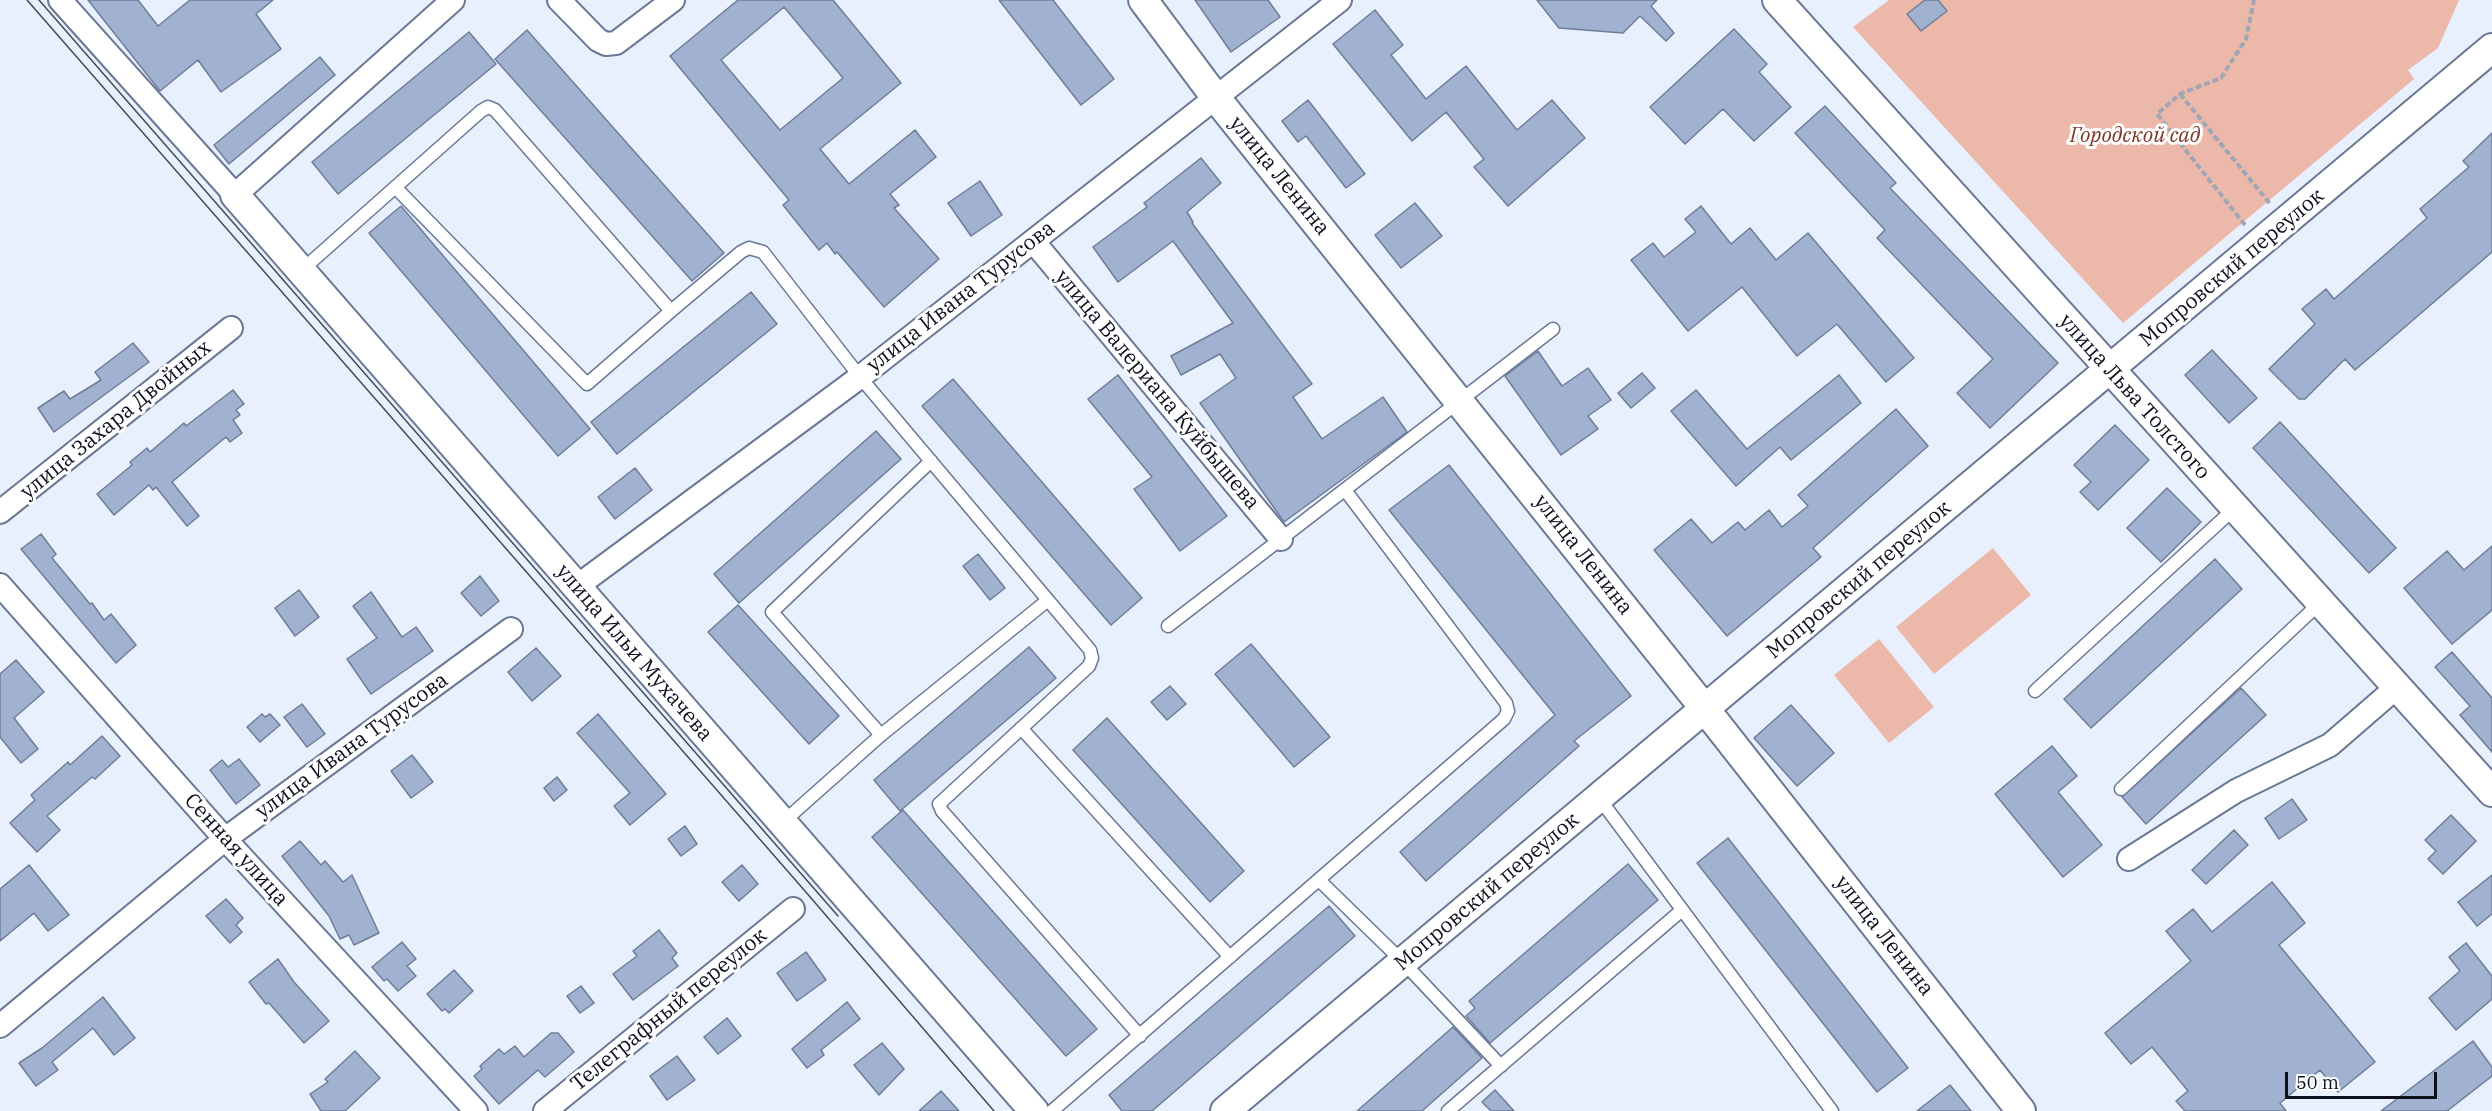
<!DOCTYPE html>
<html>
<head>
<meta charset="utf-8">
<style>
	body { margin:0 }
	#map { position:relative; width:2492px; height:1111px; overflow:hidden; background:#e9f0fd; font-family:"IBM Plex Serif",serif }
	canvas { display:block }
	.scale { position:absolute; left:2285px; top:1072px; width:152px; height:27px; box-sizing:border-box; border:3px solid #0c111c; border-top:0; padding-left:8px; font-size:18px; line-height:21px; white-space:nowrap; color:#0c111c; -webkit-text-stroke:4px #fff; paint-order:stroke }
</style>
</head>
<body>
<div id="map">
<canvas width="2492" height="1111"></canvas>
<div class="scale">50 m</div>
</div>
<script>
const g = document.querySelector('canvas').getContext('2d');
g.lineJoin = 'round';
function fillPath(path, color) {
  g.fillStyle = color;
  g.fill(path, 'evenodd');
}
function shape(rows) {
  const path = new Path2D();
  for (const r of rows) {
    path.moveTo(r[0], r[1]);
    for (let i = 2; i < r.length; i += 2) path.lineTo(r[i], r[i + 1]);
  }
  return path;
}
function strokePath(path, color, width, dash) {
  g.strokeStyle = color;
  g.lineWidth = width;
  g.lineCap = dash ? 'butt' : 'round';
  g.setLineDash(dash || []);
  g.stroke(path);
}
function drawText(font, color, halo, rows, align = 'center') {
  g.font = font + ' "IBM Plex Serif",serif';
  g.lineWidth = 6;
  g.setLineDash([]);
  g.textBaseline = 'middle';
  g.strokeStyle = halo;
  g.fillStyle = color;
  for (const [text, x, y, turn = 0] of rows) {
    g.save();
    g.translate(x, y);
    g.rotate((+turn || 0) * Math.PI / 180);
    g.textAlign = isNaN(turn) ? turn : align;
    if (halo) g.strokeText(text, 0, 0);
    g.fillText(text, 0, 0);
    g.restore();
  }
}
fillPath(shape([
	[1889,0,2459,0,2438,48,2408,70,2414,79,2123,323,1853,27],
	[1993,548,2031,595,1934,674,1896,627],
	[1879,639,1934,707,1889,743,1834,675]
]), '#ebb8aa');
const building = shape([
	[88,0,138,0,158,26,190,0,273,0,256,14,281,49,221,92,198,60,160,91,88,0],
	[738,0,833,0,901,83,820,149,849,184,915,130,936,157,890,194,899,205,894,208,939,259,884,307,837,252,835,254,827,243,819,250,783,205,789,200,670,56,738,0],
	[784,7,843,78,780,130,721,60,784,7],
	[999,0,1053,0,1114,79,1081,105,999,0],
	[1195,0,1268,0,1280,17,1231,52,1195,0],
	[1537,0,1657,0,1651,6,1674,33,1666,41,1640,16,1623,33,1559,28,1537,0],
	[1925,0,1938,0,1947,11,1921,31,1907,14,1925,0],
	[1375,10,1403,45,1391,55,1426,99,1466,66,1517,130,1552,100,1585,138,1508,206,1474,167,1484,159,1446,112,1412,141,1333,44,1375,10],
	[1734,29,1767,64,1759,72,1791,107,1754,141,1723,109,1685,144,1650,107,1734,29],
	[527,30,724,253,692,281,495,59,527,30],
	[469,32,496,64,338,194,312,162,469,32],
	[320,57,335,75,229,164,214,145,320,57],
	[1308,100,1365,174,1346,188,1306,136,1298,142,1282,121,1308,100],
	[1825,106,1896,183,1890,188,2058,363,1990,428,1957,393,1993,359,1877,238,1885,230,1795,133,1825,106],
	[2492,133,2492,252,2355,370,2345,359,2305,399,2299,399,2269,369,2315,324,2302,309,2326,289,2334,299,2427,218,2420,209,2469,167,2463,161,2492,133],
	[1201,158,1221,183,1187,212,1193,222,1192,223,1312,384,1293,397,1322,439,1383,397,1407,432,1284,522,1200,403,1236,378,1220,354,1181,375,1171,356,1233,323,1173,241,1118,282,1093,247,1147,207,1144,203,1201,158],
	[980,181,1002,215,971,236,948,203,980,181],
	[1415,203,1442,236,1401,268,1375,235,1415,203],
	[401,206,590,429,558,456,369,233,401,206],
	[1701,206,1731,244,1750,228,1776,260,1808,233,1914,358,1886,382,1837,324,1797,356,1742,287,1688,331,1631,260,1653,243,1664,257,1696,232,1685,219,1701,206],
	[751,292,777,324,617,454,591,422,751,292],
	[133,343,149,362,54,432,38,408,64,391,70,399,101,380,95,372,133,343],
	[2212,350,2257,398,2229,423,2185,375,2212,350],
	[1538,351,1562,386,1588,368,1611,400,1588,416,1598,429,1561,455,1505,376,1538,351],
	[1642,373,1655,388,1631,408,1618,393,1642,373],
	[1118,375,1227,516,1180,551,1134,489,1152,477,1088,399,1118,375],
	[1839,375,1861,403,1791,460,1780,447,1736,486,1671,411,1696,390,1747,449,1839,375],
	[953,379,1142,598,1111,625,922,406,953,379],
	[233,390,244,404,236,410,240,415,233,420,242,433,230,442,226,437,172,482,199,516,187,526,156,487,153,490,149,485,114,515,97,494,132,465,130,462,147,448,150,452,184,423,186,426,233,390],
	[1896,409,1928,446,1813,548,1821,557,1727,636,1654,550,1691,519,1712,543,1738,522,1745,530,1769,510,1782,527,1808,506,1798,495,1896,409],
	[2280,422,2396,548,2369,573,2253,448,2280,422],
	[2115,425,2149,460,2098,510,2080,492,2091,482,2074,465,2115,425],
	[876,431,901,459,739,603,714,574,876,431],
	[1449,465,1631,696,1574,741,1579,746,1426,881,1400,852,1555,715,1389,510,1449,465],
	[635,468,652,490,615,519,598,497,635,468],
	[2167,488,2201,522,2161,562,2127,528,2167,488],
	[41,534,56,554,52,558,90,604,92,603,104,620,111,614,136,645,116,663,21,549,41,534],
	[2492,546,2492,610,2452,644,2404,588,2447,551,2464,570,2492,546],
	[978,554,1005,588,990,600,963,566,978,554],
	[2215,559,2242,589,2091,728,2064,699,2215,559],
	[480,576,499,601,481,616,461,593,480,576],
	[299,590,319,617,295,636,275,608,299,590],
	[371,592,402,637,416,627,433,651,371,694,347,659,377,638,353,606,371,592],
	[738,605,839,716,809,744,708,632,738,605],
	[1251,644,1330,737,1294,767,1215,674,1251,644],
	[1029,647,1056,678,900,811,874,780,1029,647],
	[536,648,561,676,532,701,508,672,536,648],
	[2452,652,2492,698,2492,752,2460,715,2470,706,2435,667,2452,652],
	[16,660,44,692,14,718,38,749,21,763,0,737,0,674,16,660],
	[1170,686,1186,704,1167,720,1151,702,1170,686],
	[2241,688,2266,715,2146,824,2122,797,2241,688],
	[302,704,325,734,307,747,284,717,302,704],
	[1791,705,1834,753,1797,786,1754,738,1791,705],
	[262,714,265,717,270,714,280,725,260,742,247,727,262,714],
	[598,714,666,794,630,825,614,806,630,793,577,733,598,714],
	[1107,718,1244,871,1210,902,1073,750,1107,718],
	[102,736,120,756,95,779,92,777,47,816,60,830,37,852,10,823,35,800,31,795,68,762,70,765,102,736],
	[2052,746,2077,776,2058,792,2102,845,2063,877,1995,794,2052,746],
	[412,755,433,782,411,798,391,771,412,755],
	[239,759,260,785,236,804,210,770,222,760,228,767,239,759],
	[557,777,567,790,554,801,544,788,557,777],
	[2292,799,2307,820,2279,839,2265,818,2292,799],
	[903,810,1097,1029,1066,1056,872,837,903,810],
	[2451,815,2476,841,2443,874,2428,859,2436,851,2425,840,2451,815],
	[685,826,697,844,681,856,668,839,685,826],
	[2234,830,2248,845,2206,884,2192,870,2234,830],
	[1728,838,1908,1068,1877,1092,1697,863,1728,838],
	[300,841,321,865,325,861,343,882,352,875,379,933,354,945,349,935,340,939,329,916,282,856,300,841],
	[1628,864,1658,900,1490,1043,1466,1016,1475,1008,1469,1001,1628,864],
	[29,865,69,915,48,931,34,913,0,941,0,889,29,865],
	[742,865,758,884,739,901,722,882,742,865],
	[2492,875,2492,914,2477,926,2458,902,2492,875],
	[2272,882,2305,923,2279,945,2375,1062,2338,1092,2320,1070,2280,1103,2286,1111,2185,1111,2176,1101,2188,1091,2152,1047,2131,1064,2105,1033,2191,961,2166,931,2193,909,2212,932,2272,882],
	[226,899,243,918,236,925,242,932,230,943,206,916,226,899],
	[1329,906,1355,936,1152,1111,1122,1111,1109,1095,1329,906],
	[659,930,677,953,672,958,678,966,633,1000,613,974,637,956,633,951,659,930],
	[402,942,416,959,407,966,416,976,398,991,387,979,384,981,372,967,402,942],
	[2466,943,2492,976,2492,999,2456,1030,2429,998,2460,971,2449,957,2466,943],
	[806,952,826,980,797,1001,777,973,806,952],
	[278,959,294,982,329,1021,304,1043,269,1003,266,1004,249,982,278,959],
	[454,970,473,991,449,1013,445,1009,442,1011,427,994,454,970],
	[581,986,594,1003,580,1013,567,996,581,986],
	[103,997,135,1038,114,1055,93,1028,52,1062,58,1070,36,1086,19,1063,42,1048,103,997],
	[847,1002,860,1019,821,1050,824,1055,807,1068,792,1049,847,1002],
	[727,1018,741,1036,718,1054,704,1037,727,1018],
	[1453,1027,1482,1058,1422,1111,1357,1111,1453,1027],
	[551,1033,558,1033,574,1052,545,1077,538,1070,499,1104,474,1076,482,1069,480,1066,499,1049,504,1054,515,1046,524,1057,551,1033],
	[2473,1041,2492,1067,2492,1076,2447,1111,2381,1111,2473,1041],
	[882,1043,904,1069,879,1095,854,1065,882,1043],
	[355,1051,380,1078,345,1111,321,1111,310,1094,328,1082,325,1079,355,1051],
	[677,1056,695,1080,667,1100,650,1076,677,1056],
	[1950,1085,1971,1111,1917,1111,1950,1085],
	[1495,1090,1514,1111,1491,1111,1482,1102,1495,1090],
	[941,1091,959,1111,919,1111,941,1091]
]);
fillPath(building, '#a1b2d0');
strokePath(building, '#6e7d9a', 1.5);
const service = shape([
	[395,187,587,384,671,311],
	[302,270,481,111,488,107,495,110,671,311,741,252,749,248,763,252,860,377,1090,650,1092,658,1089,666,939,804,942,811,1140,1036],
	[1168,626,1553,329],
	[2035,691,2235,508],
	[1021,728,1230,957],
	[881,735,772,612,931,461],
	[2121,789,2321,602],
	[1599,798,1832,1111],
	[782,823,881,735,1048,600],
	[1319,880,1403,962,1501,1066],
	[1052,1111,1504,719,1508,711,1506,703,1345,490],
	[1448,1111,1682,910]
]);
const minor = shape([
	[60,0,235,195,453,0],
	[559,0,598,40,606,44,616,43,673,0],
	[1033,241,1281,539],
	[0,512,231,328],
	[0,585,225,839,476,1111],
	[576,587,860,377,1340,0],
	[2129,859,2236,791,2330,745,2397,687],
	[0,1026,225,839,511,629],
	[545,1111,793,909]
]);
const tertiary = shape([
	[1143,0,1216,98,1705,709,2021,1111],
	[1777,0,2492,792],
	[235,195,1034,1111],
	[1225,1111,2492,48]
]);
strokePath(service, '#697894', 15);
strokePath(minor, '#697894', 26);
strokePath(tertiary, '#697894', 32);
strokePath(shape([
	[2180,94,2271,205],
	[2245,225,2157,114,2180,94,2221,78,2246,39,2254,0]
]), '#a0a6b3', 4, [6, 3]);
strokePath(service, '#fff', 12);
strokePath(minor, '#fff', 22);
strokePath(tertiary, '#fff', 28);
strokePath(shape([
	[27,0,805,891,994,1111],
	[39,0,838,916]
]), '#454b56', 1.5);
drawText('italic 21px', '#7e3825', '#fff', [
	["Городской сад",2135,136]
]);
drawText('21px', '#0c111c', '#fff', [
	["улица Ленина",1279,176,51],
	["Мопровский переулок",2232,268,-40],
	["улица Ивана Турусова",961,297,-38],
	["улица Валериана Куйбышева",1157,390,50],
	["улица Льва Толстого",2134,397,48],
	["улица Захара Двойных",116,420,-39],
	["улица Ленина",1583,555,52],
	["Мопровский переулок",1859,580,-40],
	["улица Ильи Мухачева",634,653,49],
	["улица Ивана Турусова",352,746,-36],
	["Сенная улица",236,850,48],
	["Мопровский переулок",1487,892,-40],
	["улица Ленина",1884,936,52],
	["Телеграфный переулок",669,1010,-39]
]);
</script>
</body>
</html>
